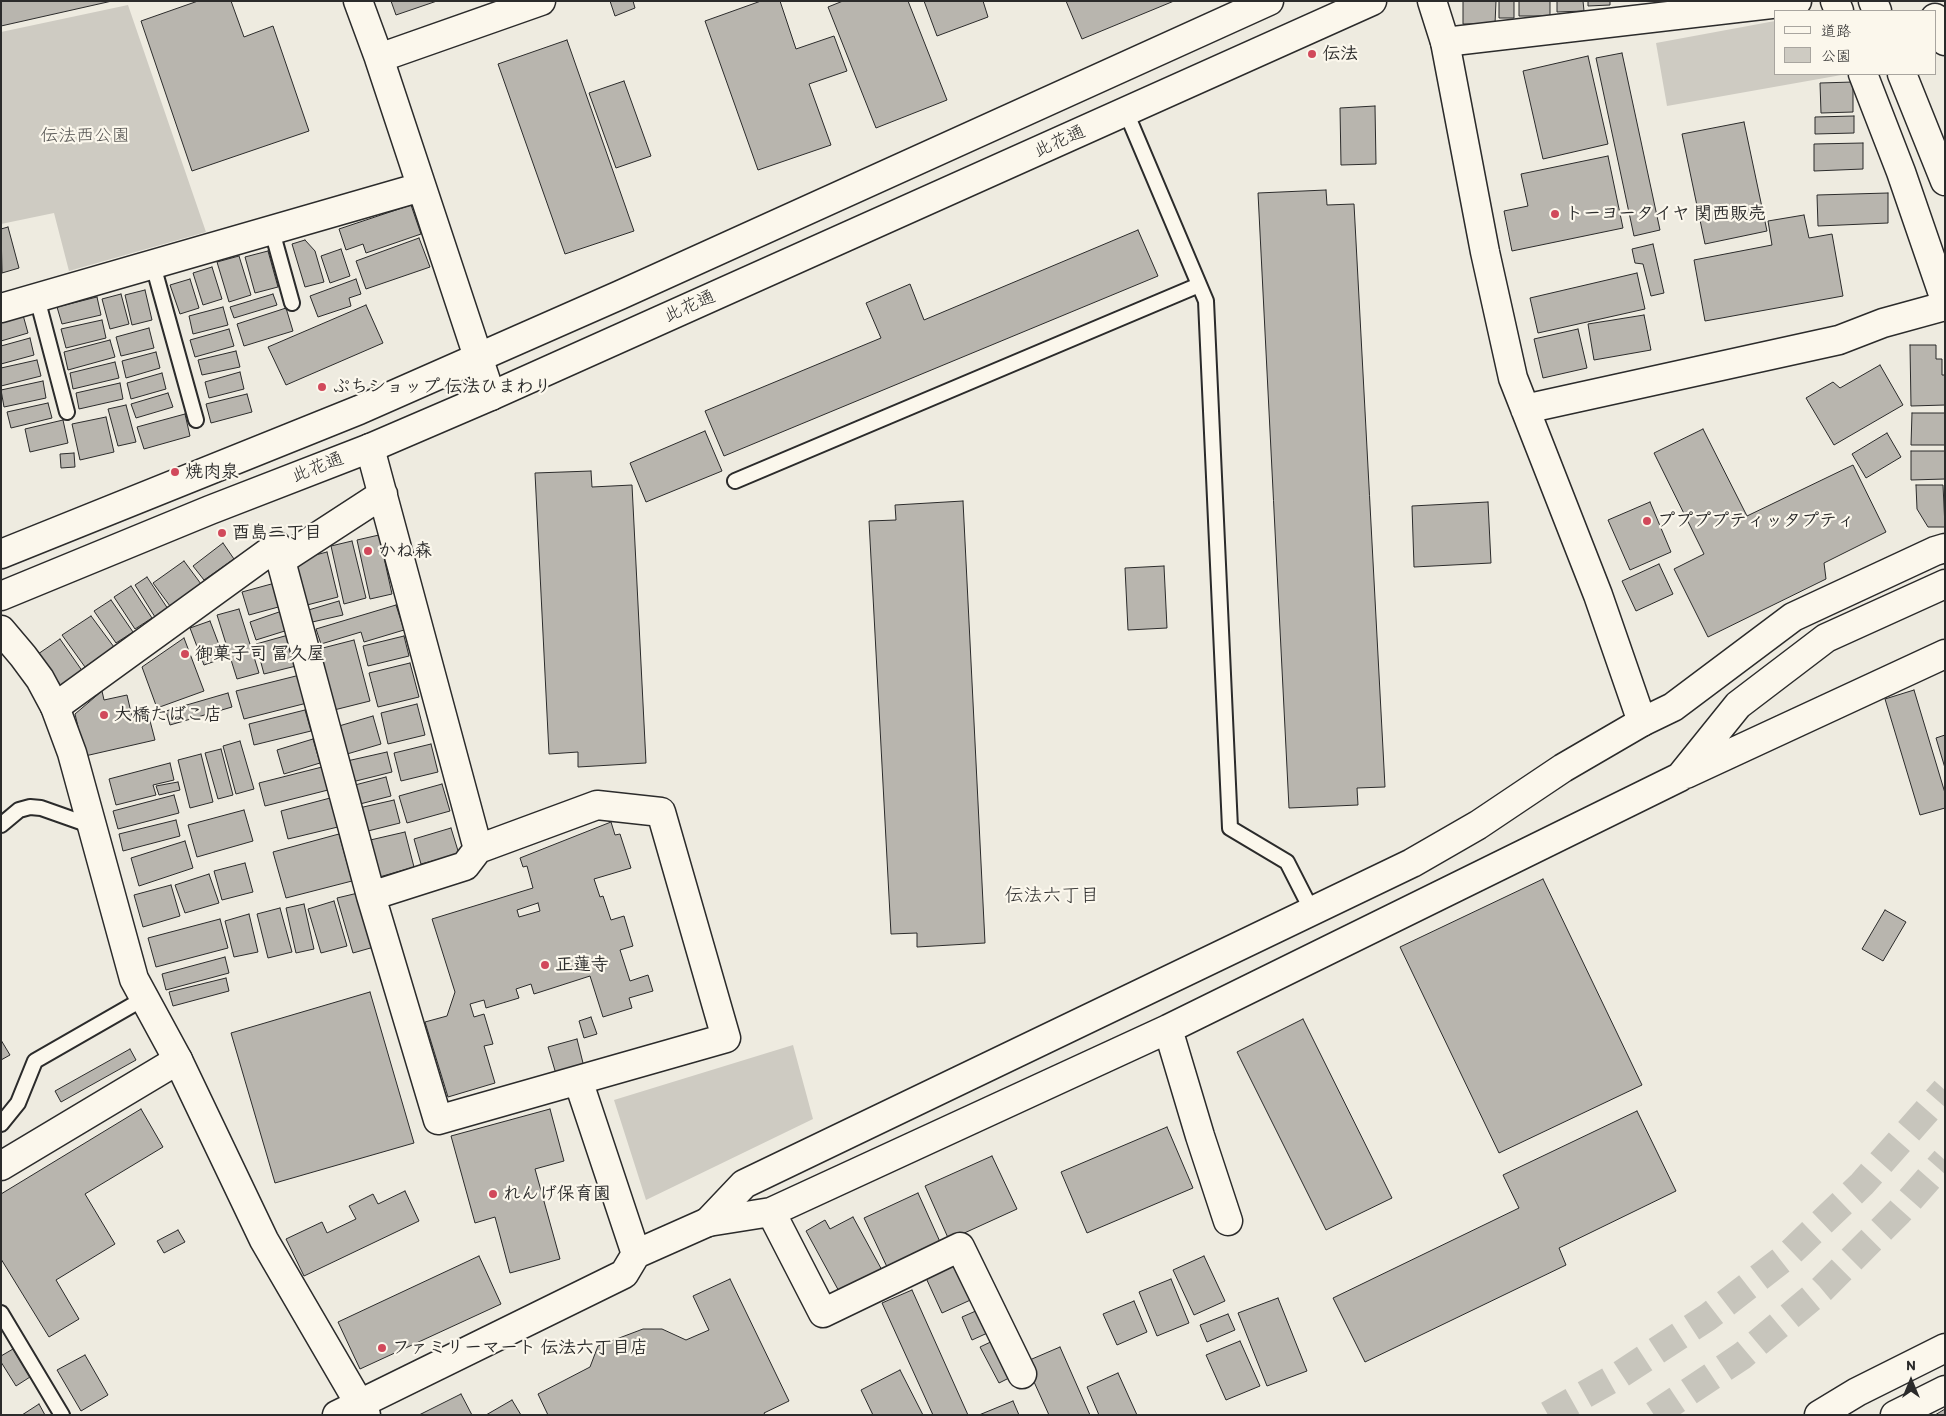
<!DOCTYPE html>
<html>
<head>
<meta charset="utf-8">
<style>
	body { margin:0 }
	#map { position:relative; width:1946px; height:1416px; overflow:hidden; background:#eeebe0; font-family:Itim,"Klee One",sans-serif }
	canvas { display:block }
	.frame { position:absolute; inset:0; border:2px solid #2b2b2b; pointer-events:none }
	.legend { position:absolute; left:1774px; top:10px; width:162px; height:65px; box-sizing:border-box; background:#fbf7ec; border:1px solid #a8a59f; margin:0; padding:6px 9px; list-style:none; font-size:15px; color:#2b2b2b }
	.legend li { display:flex; align-items:center; gap:10px; height:25px }
	.legend b { width:25px; border:1px solid #a8a59f }
	.north { position:absolute; left:1886px; top:1356px; width:50px; height:50px; -webkit-text-stroke:4px #fbf7ec; paint-order:stroke; rotate:0deg; font-size:14px; font-weight:700; line-height:20px; text-align:center; color:#2b2b2b }
	.north::after { content:''; display:block; margin:auto; width:18px; height:22px; background:#2b2b2b; clip-path:polygon(50% 0,100% 100%,50% 72%,0 100%) }
</style>
</head>
<body>
<div id="map">
<canvas width="1946" height="1416"></canvas>
<div class="frame"></div>
<ul class="legend">
<li><b style="height:6px;background:#fbf7ec"></b>道路</li>
<li><b style="height:14px;background:#cecbc2"></b>公園</li>
</ul>
<div class="north">N</div>
</div>
<script>
const g = document.querySelector('canvas').getContext('2d');
g.lineJoin = 'round';
function fillPath(path, color) {
  g.fillStyle = color;
  g.fill(path, 'evenodd');
}
function shape(rows) {
  const path = new Path2D();
  for (const r of rows) {
    path.moveTo(r[0], r[1]);
    for (let i = 2; i < r.length; i += 2) path.lineTo(r[i], r[i + 1]);
  }
  return path;
}
function strokePath(path, color, width, dash) {
  g.strokeStyle = color;
  g.lineWidth = width;
  g.lineCap = dash ? 'butt' : 'round';
  g.setLineDash(dash || []);
  g.stroke(path);
}
function drawText(font, color, halo, rows, align = 'center') {
  g.font = font + ' Itim,"Klee One",sans-serif';
  g.lineWidth = 4.5;
  g.setLineDash([]);
  g.textBaseline = 'middle';
  g.strokeStyle = halo;
  g.fillStyle = color;
  for (const [text, x, y, turn = 0] of rows) {
    g.save();
    g.translate(x, y);
    g.rotate((+turn || 0) * Math.PI / 180);
    g.textAlign = isNaN(turn) ? turn : align;
    if (halo) g.strokeText(text, 0, 0);
    g.fillText(text, 0, 0);
    g.restore();
  }
}
fillPath(shape([
	[128,5,206,232,69,271,54,213,1,224,1,32],
	[1775,21,1775,74,1847,74,1667,106,1656,43],
	[793,1045,813,1119,646,1200,614,1100]
]), '#cecbc2');
const building = shape([
	[1,1,112,1,1,26,1,1],
	[198,1,231,1,244,37,273,26,309,131,192,171,141,21,198,1],
	[391,1,437,1,396,15,391,1],
	[610,1,633,1,635,8,615,16,610,1],
	[761,1,780,1,796,49,834,36,847,71,809,84,831,145,758,170,705,21,761,1],
	[843,1,908,1,947,100,876,128,828,7,843,1],
	[924,1,983,1,988,17,937,36,924,1],
	[1066,1,1174,1,1082,39,1066,1],
	[1463,1,1496,1,1495,24,1463,24,1463,1],
	[1499,1,1514,1,1514,18,1499,18,1499,1],
	[1519,1,1550,1,1550,16,1519,16,1519,1],
	[1557,1,1583,1,1584,11,1557,12,1557,1],
	[1588,1,1610,1,1610,5,1588,6,1588,1],
	[567,40,634,231,565,254,498,64,567,40],
	[1622,53,1660,230,1634,236,1596,58,1622,53],
	[1588,56,1608,144,1543,159,1523,71,1588,56],
	[624,81,651,156,616,168,589,93,624,81],
	[1853,82,1853,112,1821,113,1820,83,1853,82],
	[1375,106,1376,164,1341,165,1340,108,1375,106],
	[1854,116,1854,133,1815,134,1815,117,1854,116],
	[1744,122,1767,231,1705,244,1682,134,1744,122],
	[1863,143,1863,169,1814,171,1814,144,1863,143],
	[1608,156,1623,228,1512,251,1504,211,1528,206,1521,174,1608,156],
	[1326,190,1327,205,1354,204,1385,787,1357,788,1358,805,1289,808,1258,193,1326,190],
	[1888,193,1888,223,1818,226,1817,195,1888,193],
	[411,205,421,234,366,253,363,244,346,250,339,229,411,205],
	[1804,215,1809,238,1832,234,1843,296,1705,321,1694,260,1772,245,1768,221,1804,215],
	[8,227,19,268,2,273,1,229,8,227],
	[1138,230,1158,276,724,456,705,411,881,338,866,303,910,284,924,320,1138,230],
	[419,238,430,267,366,289,356,261,419,238],
	[305,240,315,251,324,282,305,287,292,244,305,240],
	[1653,244,1664,293,1651,296,1643,264,1635,263,1632,249,1653,244],
	[341,249,350,276,330,283,321,256,341,249],
	[268,251,278,287,255,293,245,257,268,251],
	[239,256,251,295,229,302,217,262,239,256],
	[212,267,222,299,203,305,193,273,212,267],
	[1637,273,1645,309,1538,333,1530,298,1637,273],
	[190,279,199,308,180,314,170,285,190,279],
	[356,279,361,294,349,298,351,306,318,317,310,296,356,279],
	[145,290,152,320,132,325,125,295,145,290],
	[121,294,129,324,110,329,102,299,121,294],
	[273,294,277,305,234,318,230,307,273,294],
	[97,297,101,315,62,324,57,307,97,297],
	[366,305,383,343,286,385,268,347,366,305],
	[223,307,228,325,193,334,189,316,223,307],
	[286,308,293,331,244,346,237,324,286,308],
	[23,315,28,333,1,341,1,321,23,315],
	[1644,315,1651,350,1594,360,1588,324,1644,315],
	[102,320,106,338,66,348,61,329,102,320],
	[149,328,154,348,121,356,116,337,149,328],
	[229,329,234,346,195,357,190,340,229,329],
	[1578,329,1587,368,1543,378,1534,339,1578,329],
	[30,338,34,355,1,364,1,346,30,338],
	[110,340,115,357,68,370,64,352,110,340],
	[1910,345,1936,345,1936,359,1942,359,1942,375,1945,375,1945,405,1911,406,1910,345],
	[236,351,240,367,202,375,198,360,236,351],
	[156,352,160,368,126,378,122,361,156,352],
	[37,360,41,376,1,386,1,368,37,360],
	[115,362,119,378,73,389,70,373,115,362],
	[1880,365,1903,405,1834,445,1806,398,1833,382,1840,388,1880,365],
	[240,372,244,389,209,398,205,382,240,372],
	[162,373,166,389,131,399,127,383,162,373],
	[43,381,46,398,4,407,1,390,43,381],
	[120,383,123,399,79,409,76,393,120,383],
	[168,393,173,407,136,418,131,404,168,393],
	[247,394,252,412,211,423,206,404,247,394],
	[48,403,52,418,11,428,7,412,48,403],
	[126,405,136,442,118,446,108,409,126,405],
	[1912,413,1945,413,1945,445,1911,445,1912,413],
	[185,414,190,436,144,449,137,427,185,414],
	[106,417,114,452,80,460,72,424,106,417],
	[63,420,68,443,30,452,25,429,63,420],
	[1703,429,1747,516,1853,465,1886,532,1824,563,1826,579,1708,637,1674,569,1704,554,1654,453,1703,429],
	[705,431,722,471,646,502,630,463,705,431],
	[1887,433,1901,457,1866,478,1852,454,1887,433],
	[1911,451,1945,451,1945,479,1911,480,1911,451],
	[74,453,75,467,61,468,60,454,74,453],
	[591,471,592,487,632,485,646,763,578,767,578,752,549,754,535,473,591,471],
	[1916,485,1943,485,1945,527,1928,527,1917,509,1916,485],
	[963,501,985,943,917,947,917,933,891,934,869,521,896,520,895,505,963,501],
	[1488,502,1491,563,1414,567,1412,506,1488,502],
	[1650,502,1671,552,1630,570,1608,520,1650,502],
	[379,535,392,594,370,599,357,540,379,535],
	[352,541,366,598,344,604,331,546,352,541],
	[223,543,234,559,204,580,193,566,223,543],
	[327,552,338,597,307,605,296,560,327,552],
	[184,561,201,584,170,606,153,583,184,561],
	[1659,564,1673,594,1636,611,1622,581,1659,564],
	[1164,566,1167,628,1128,630,1125,568,1164,566],
	[147,577,168,609,155,617,135,585,147,577],
	[275,583,282,606,249,615,242,592,275,583],
	[131,586,152,618,135,629,114,597,131,586],
	[111,600,133,632,116,643,94,611,111,600],
	[339,601,343,615,308,623,305,611,339,601],
	[396,605,404,630,364,642,361,632,321,644,316,629,396,605],
	[239,609,259,673,237,679,217,615,239,609],
	[282,611,288,630,256,640,250,622,282,611],
	[91,616,114,647,85,667,62,635,91,616],
	[210,621,224,658,204,665,190,628,210,621],
	[292,634,300,665,264,674,256,644,292,634],
	[404,636,409,656,368,666,363,646,404,636],
	[184,638,204,691,157,708,142,667,184,638],
	[60,639,83,672,62,687,38,654,60,639],
	[354,640,370,701,334,710,319,649,354,640],
	[410,663,419,697,378,707,369,673,410,663],
	[300,675,307,703,244,719,236,691,300,675],
	[1914,690,1945,793,1945,808,1920,815,1885,699,1914,690],
	[102,691,104,700,127,695,133,721,149,717,155,740,85,756,75,714,102,691],
	[228,693,232,707,170,725,166,711,228,693],
	[417,704,425,735,388,744,381,713,417,704],
	[305,710,311,731,254,745,249,724,305,710],
	[373,716,381,744,347,754,339,726,373,716],
	[1945,735,1945,768,1936,738,1945,735],
	[313,739,320,763,284,774,277,750,313,739],
	[240,741,254,789,236,794,223,746,240,741],
	[431,744,438,772,401,781,394,753,431,744],
	[221,749,233,795,218,799,205,753,221,749],
	[387,752,392,772,352,782,347,761,387,752],
	[201,754,213,802,190,808,178,760,201,754],
	[170,763,174,780,153,785,156,795,116,805,109,779,170,763],
	[326,766,332,789,265,806,259,783,326,766],
	[386,777,391,796,356,805,351,786,386,777],
	[178,782,180,790,159,795,156,786,178,782],
	[442,784,450,811,407,823,399,796,442,784],
	[174,795,179,813,118,829,113,811,174,795],
	[334,797,342,826,288,839,281,811,334,797],
	[394,800,400,823,364,832,359,808,394,800],
	[244,810,253,841,197,857,188,825,244,810],
	[176,820,180,836,123,851,119,834,176,820],
	[611,822,615,835,620,834,631,868,594,879,600,897,603,896,611,920,624,916,633,946,620,950,630,981,648,975,653,991,629,998,632,1008,603,1017,590,976,534,994,531,984,516,989,519,998,486,1008,484,1000,470,1004,474,1017,484,1014,493,1044,484,1046,495,1083,448,1097,425,1022,447,1016,455,992,432,919,533,888,527,866,523,867,520,858,611,822],
	[538,903,540,911,519,917,517,910,538,903],
	[451,828,459,854,421,864,414,839,451,828],
	[405,832,414,867,376,878,366,841,405,832],
	[339,834,352,881,286,898,273,852,339,834],
	[185,841,193,868,139,886,131,858,185,841],
	[245,863,253,892,222,900,214,871,245,863],
	[209,874,219,903,185,913,175,885,209,874],
	[1543,879,1642,1085,1499,1153,1400,947,1543,879],
	[171,885,180,916,143,927,134,895,171,885],
	[358,893,374,947,353,953,337,898,358,893],
	[334,901,347,946,321,953,308,909,334,901],
	[304,904,314,949,296,953,286,908,304,904],
	[280,908,292,952,268,958,257,914,280,908],
	[1885,910,1906,922,1883,961,1862,949,1885,910],
	[249,914,258,952,234,957,225,921,249,914],
	[220,919,228,948,156,967,148,938,220,919],
	[225,957,229,973,166,990,162,974,225,957],
	[226,978,229,991,173,1006,169,992,226,978],
	[370,992,414,1143,275,1183,231,1033,370,992],
	[591,1017,597,1034,584,1038,579,1021,591,1017],
	[1303,1019,1392,1198,1326,1230,1237,1052,1303,1019],
	[577,1039,584,1067,556,1074,548,1047,577,1039],
	[1,1040,10,1055,1,1060,1,1040],
	[130,1049,136,1060,61,1102,55,1091,130,1049],
	[141,1109,163,1147,85,1194,115,1244,56,1280,79,1319,49,1337,1,1259,1,1194,141,1109],
	[550,1109,564,1161,535,1169,560,1259,510,1273,495,1217,475,1223,451,1136,550,1109],
	[1637,1111,1676,1191,1559,1248,1566,1265,1365,1362,1333,1298,1519,1208,1503,1175,1637,1111],
	[1167,1127,1193,1188,1087,1233,1061,1172,1167,1127],
	[992,1156,1017,1209,949,1240,925,1186,992,1156],
	[405,1191,419,1221,304,1276,286,1239,322,1222,327,1233,356,1219,349,1206,373,1194,378,1204,405,1191],
	[918,1193,941,1244,888,1269,864,1218,918,1193],
	[853,1217,883,1272,841,1295,806,1231,825,1220,830,1229,853,1217],
	[178,1230,185,1242,164,1253,157,1241,178,1230],
	[479,1256,501,1304,360,1369,338,1322,479,1256],
	[1204,1256,1225,1301,1194,1315,1173,1270,1204,1256],
	[962,1262,977,1297,942,1313,926,1278,962,1262],
	[730,1279,789,1401,764,1413,765,1415,548,1415,538,1394,590,1367,598,1346,643,1329,662,1329,686,1340,709,1330,693,1296,730,1279],
	[1171,1279,1189,1323,1157,1336,1139,1292,1171,1279],
	[912,1290,968,1415,933,1415,882,1303,912,1290],
	[1278,1298,1307,1371,1267,1386,1238,1313,1278,1298],
	[1134,1301,1147,1332,1117,1345,1103,1314,1134,1301],
	[985,1307,994,1330,972,1340,962,1317,985,1307],
	[1228,1314,1235,1330,1207,1342,1200,1325,1228,1314],
	[997,1339,1015,1375,999,1383,980,1347,997,1339],
	[1240,1341,1260,1386,1226,1400,1206,1355,1240,1341],
	[1060,1347,1090,1415,1049,1415,1025,1362,1060,1347],
	[13,1349,30,1377,16,1386,1,1362,1,1356,13,1349],
	[85,1355,108,1395,81,1411,57,1370,85,1355],
	[900,1370,923,1415,873,1415,861,1390,900,1370],
	[1118,1373,1137,1415,1099,1415,1087,1387,1118,1373],
	[461,1394,472,1415,419,1415,461,1394],
	[512,1400,521,1415,486,1415,512,1400],
	[1013,1401,1019,1415,979,1415,1013,1401],
	[39,1404,45,1415,22,1415,39,1404],
	[1945,1409,1945,1415,1935,1415,1945,1409]
]);
fillPath(building, '#b8b5ae');
strokePath(building, '#2b2b2b', 1);
strokePath(shape([
	[1548,1415,1621,1374,1708,1317,1788,1255,1862,1184,1945,1090],
	[1654,1415,1742,1356,1822,1289,1899,1212,1945,1160]
]), '#c7c5bc', 28, [28, 14]);
const service = shape([
	[1126,112,1206,301,1230,828,1287,862,1312,911],
	[272,231,292,303],
	[153,265,196,420],
	[37,298,67,412],
	[735,481,1199,285],
	[1,825,19,810,30,807,41,808,92,826],
	[1,1124,18,1103,35,1061,143,999],
	[1,1313,62,1415]
]);
const minor = shape([
	[358,1,379,58,491,396],
	[1835,1,1839,11],
	[1445,42,1797,1],
	[379,58,541,1],
	[1863,74,1901,172,1945,300],
	[1,308,421,187],
	[280,561,383,494],
	[55,707,277,546,371,896,438,1120,726,1038,661,812,597,805,478,849,370,448],
	[1642,722,1673,707,1793,617,1935,551,1945,548],
	[1686,774,1945,654],
	[371,896,465,866,478,849],
	[1168,1029,1200,1136,1228,1221],
	[578,1080,636,1254],
	[1,1166,178,1060],
	[771,1212,823,1313,960,1247,1022,1374],
	[337,1415,624,1274,636,1254,708,1222,771,1212,1168,1029,1680,777,1738,705,1826,638,1945,584],
	[1819,1415,1857,1392,1945,1348],
	[1895,1415,1945,1390]
]);
const tertiary = shape([
	[1525,409,1839,340,1883,323,1945,306],
	[1,554,359,410,620,295,1269,1],
	[1,596,210,510,370,448,491,396,1372,1],
	[1,630,23,656,40,679,55,707,72,753,134,979,178,1060,264,1240,366,1415],
	[708,1222,744,1184,1412,863,1478,825,1563,768,1642,722,1598,595,1513,378,1485,252,1445,42,1432,1]
]);
const trunk = shape([
	[1873,1,1877,11],
	[1935,18,1945,41],
	[1902,74,1945,181]
]);
strokePath(service, '#2b2b2b', 18);
strokePath(minor, '#2b2b2b', 31);
strokePath(tertiary, '#2b2b2b', 31);
strokePath(trunk, '#2b2b2b', 31);
strokePath(service, '#fbf7ec', 14);
strokePath(minor, '#fbf7ec', 28);
strokePath(tertiary, '#fbf7ec', 28);
strokePath(trunk, '#fbf7ec', 28);
for (const [x, y, r, color] of [
	[1312,54,5,"#d1495b"],
	[1555,214,5,"#d1495b"],
	[322,387,5,"#d1495b"],
	[175,472,5,"#d1495b"],
	[1647,521,5,"#d1495b"],
	[222,533,5,"#d1495b"],
	[368,551,5,"#d1495b"],
	[185,654,5,"#d1495b"],
	[104,715,5,"#d1495b"],
	[545,965,5,"#d1495b"],
	[493,1194,5,"#d1495b"],
	[382,1348,5,"#d1495b"]
]) {
  const dot = new Path2D();
  dot.arc(x, y, r, 0, 2 * Math.PI);
  g.fillStyle = color;
  g.fill(dot);
  strokePath(dot, '#fbf7ec', 2);
}
drawText('bold 18px', '#2b2b2b', '#fbf7ec', [
	["伝法",1322,54],
	["トーヨータイヤ 関西販売",1565,214],
	["ぷちショップ 伝法ひまわり",332,387],
	["焼肉泉",185,472],
	["ププププティッタプティ",1657,521],
	["酉島二丁目",232,533],
	["かね森",378,551],
	["御菓子司 冨久屋",195,654],
	["大橋たばこ店",114,715],
	["正蓮寺",555,965],
	["れんげ保育園",503,1194],
	["ファミリーマート 伝法六丁目店",392,1348]
], 'left');
drawText('18px', '#545351', '#fbf7ec', [
	["伝法西公園",85,136]
]);
drawText('18px', '#2b2b2b', '#fbf7ec', [
	["此花通",1060,142,-24],
	["此花通",690,307,-24],
	["此花通",318,468,-21]
]);
drawText('19px', '#2b2b2b', '#fbf7ec', [
	["伝法六丁目",1052,896]
]);
</script>
</body>
</html>
